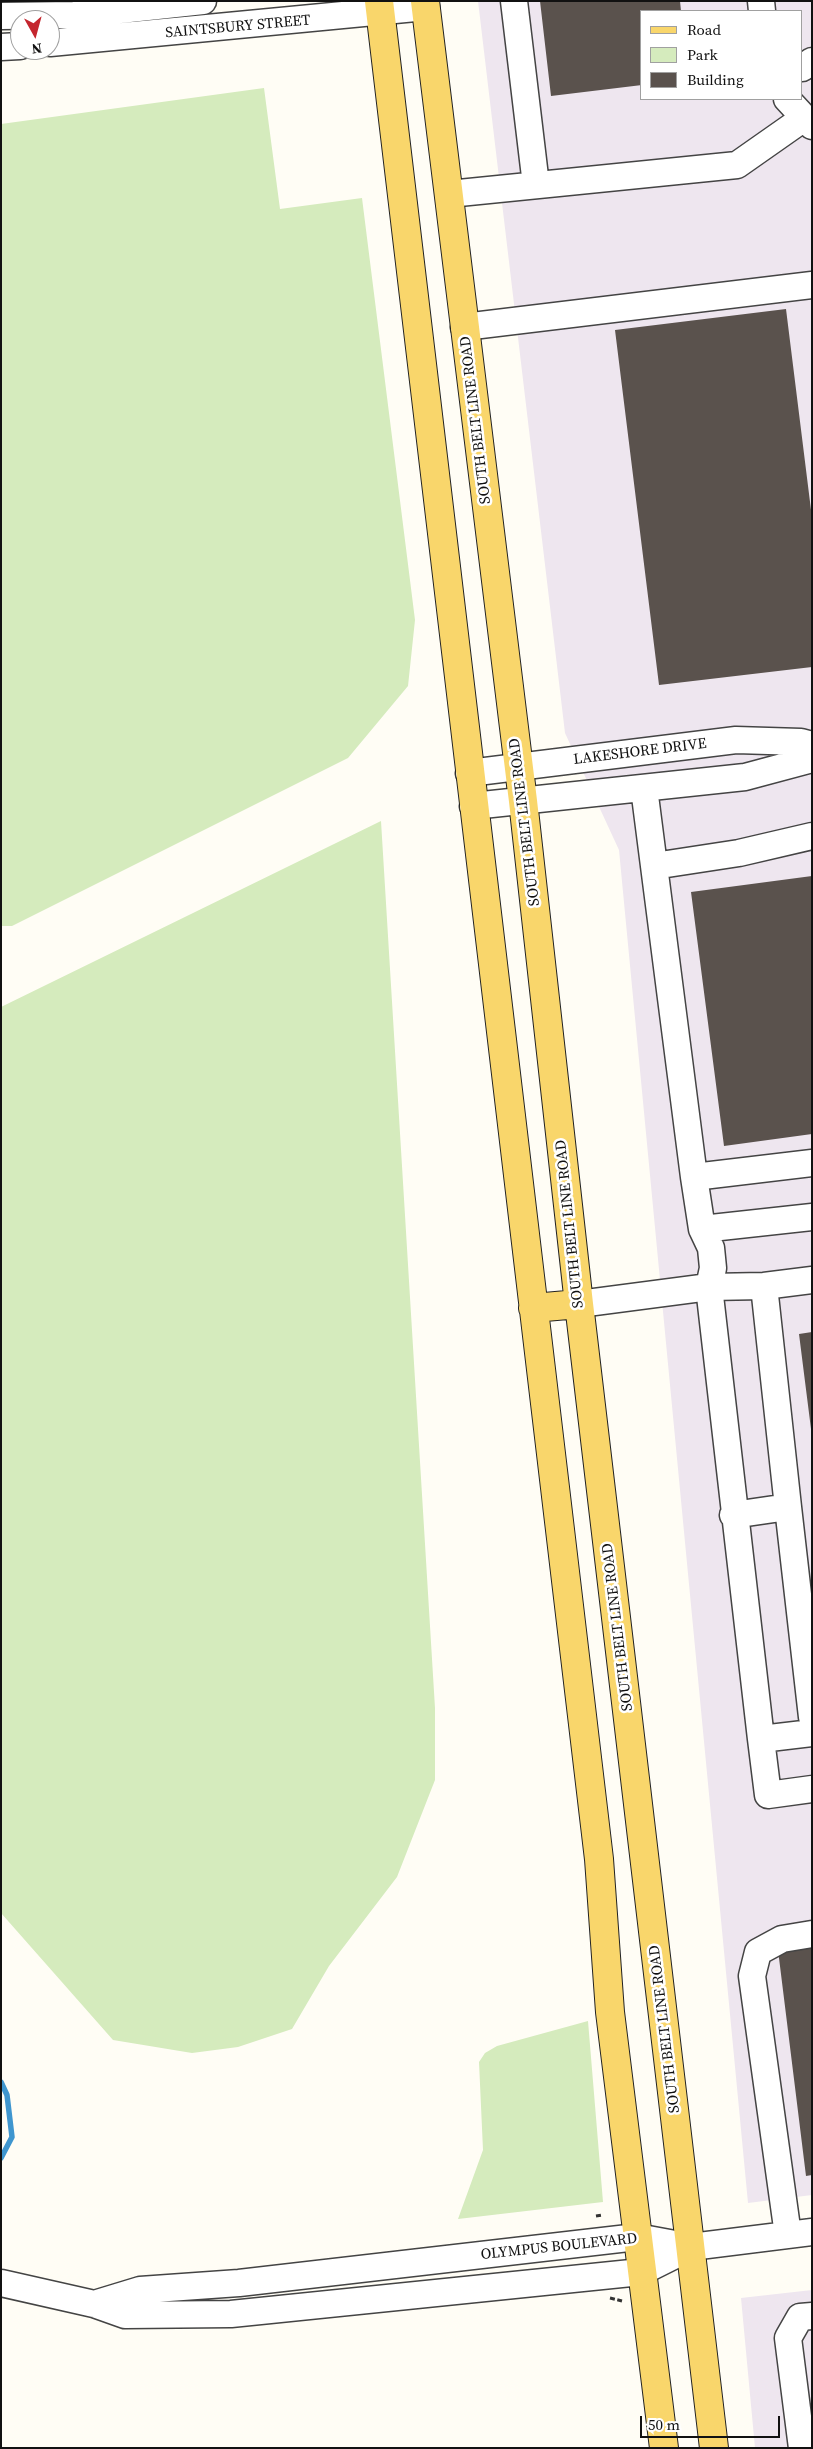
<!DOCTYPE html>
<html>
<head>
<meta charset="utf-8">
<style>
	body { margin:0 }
	#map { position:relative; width:813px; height:2449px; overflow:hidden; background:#fffdf5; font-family:"Source Serif 4",serif }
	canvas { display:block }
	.frame { position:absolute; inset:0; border:2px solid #111; pointer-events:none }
	.legend { position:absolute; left:640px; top:10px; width:162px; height:90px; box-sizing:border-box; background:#fff; border:1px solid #a0a0a0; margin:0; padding:6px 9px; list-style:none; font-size:15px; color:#111 }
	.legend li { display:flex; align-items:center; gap:10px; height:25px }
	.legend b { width:25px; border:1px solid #a0a0a0 }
	.north { position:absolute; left:10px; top:10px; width:50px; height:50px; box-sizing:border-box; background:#fff; border:1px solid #a0a0a0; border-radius:50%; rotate:173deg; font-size:14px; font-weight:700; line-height:20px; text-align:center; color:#111 }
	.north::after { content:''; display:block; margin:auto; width:18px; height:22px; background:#c4262e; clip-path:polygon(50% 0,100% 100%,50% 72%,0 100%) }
	.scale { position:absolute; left:640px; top:2416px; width:140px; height:22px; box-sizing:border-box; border:2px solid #111; border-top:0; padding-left:6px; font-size:15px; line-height:18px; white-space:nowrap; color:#111; -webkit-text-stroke:4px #fff; paint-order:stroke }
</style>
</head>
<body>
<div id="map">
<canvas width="813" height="2449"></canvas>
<div class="frame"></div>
<ul class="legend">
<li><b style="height:6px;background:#f9d66b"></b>Road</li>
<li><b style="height:14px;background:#d5ebbd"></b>Park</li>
<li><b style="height:14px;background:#5a524d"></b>Building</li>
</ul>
<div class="north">N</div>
<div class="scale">50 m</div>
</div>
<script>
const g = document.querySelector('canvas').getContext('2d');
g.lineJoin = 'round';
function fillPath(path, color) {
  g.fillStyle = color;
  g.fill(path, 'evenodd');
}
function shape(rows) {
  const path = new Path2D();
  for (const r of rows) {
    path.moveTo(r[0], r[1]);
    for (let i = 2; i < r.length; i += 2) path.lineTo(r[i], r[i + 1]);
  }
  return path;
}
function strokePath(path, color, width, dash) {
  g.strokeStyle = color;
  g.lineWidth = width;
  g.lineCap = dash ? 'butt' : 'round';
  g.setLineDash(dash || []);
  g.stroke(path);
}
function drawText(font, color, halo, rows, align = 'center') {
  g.font = font + ' "Source Serif 4",serif';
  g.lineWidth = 5;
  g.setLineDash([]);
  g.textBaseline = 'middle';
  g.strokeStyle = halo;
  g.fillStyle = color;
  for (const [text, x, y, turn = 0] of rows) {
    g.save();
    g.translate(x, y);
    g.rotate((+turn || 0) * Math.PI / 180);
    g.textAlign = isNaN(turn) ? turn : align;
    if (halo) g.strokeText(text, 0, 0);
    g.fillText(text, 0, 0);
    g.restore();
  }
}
fillPath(shape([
	[478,1,812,1,812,2195,748,2203,619,850,565,733],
	[642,11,802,11,802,99,642,99],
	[812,2290,812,2448,755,2448,741,2298]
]), '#eee6ef');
fillPath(shape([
	[264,88,280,209,362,198,415,620,408,686,348,758,12,926,1,926,1,124],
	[381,821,435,1708,435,1780,397,1877,329,1966,292,2029,238,2047,192,2053,113,2040,1,1913,1,1007],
	[588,2021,603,2202,458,2219,483,2150,479,2062,485,2053,497,2046]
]), '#d5ebbd');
strokePath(shape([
	[1,2082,7,2095,12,2137,1,2158]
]), '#3f96cf', 5.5);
fillPath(shape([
	[540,1,680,1,681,11,642,11,642,85,551,96],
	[786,309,812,518,812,667,659,685,615,330],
	[812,876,812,1134,724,1146,691,892],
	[812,1332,812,1428,811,1429,799,1334],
	[812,1946,812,2175,806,2176,778,1950]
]), '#5a524d');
const minor = shape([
	[514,1,536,185],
	[761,1,762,11],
	[1,16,74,15,203,1],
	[50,43,426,7],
	[1,47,20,46],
	[802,68,812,61],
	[787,99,812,126],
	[449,194,737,165,804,118],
	[464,327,812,285],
	[469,773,736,740,801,742,812,745],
	[644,788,694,1177,702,1229,711,1248,713,1268,709,1287,761,1739,812,1733],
	[473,806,745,777,812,759],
	[654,866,739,853,812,836],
	[694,1177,812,1163],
	[702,1229,812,1217],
	[579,1304,709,1287,764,1286,812,1280],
	[788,1507,812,1717],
	[733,1515,788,1507,764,1286],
	[761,1739,768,1795,812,1789],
	[788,2235,752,1976,758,1952,782,1939,812,1934],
	[1,2283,94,2304,125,2315,231,2314,641,2272,691,2247],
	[94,2304,140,2290,239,2283,637,2237,691,2247,812,2232],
	[802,2448,788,2338,800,2317,812,2316]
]);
const major = shape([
	[379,1,599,1859,610,2012,664,2448],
	[425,1,523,801,579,1304,714,2448],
	[533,1308,579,1304]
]);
strokePath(minor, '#444', 29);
strokePath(major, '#222', 30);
strokePath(shape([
	[596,2216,602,2215],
	[610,2298,622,2301]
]), '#333', 3, [5, 2.5]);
strokePath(minor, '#fff', 26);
strokePath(major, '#f9d66b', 28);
drawText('15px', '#111', '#fff', [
	["SAINTSBURY STREET",238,27,-5],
	["SOUTH BELT LINE ROAD",476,420,-97],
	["LAKESHORE DRIVE",640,752,-7],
	["SOUTH BELT LINE ROAD",525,822,-97],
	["SOUTH BELT LINE ROAD",570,1224,-96],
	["SOUTH BELT LINE ROAD",618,1627,-97],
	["SOUTH BELT LINE ROAD",665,2029,-97],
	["OLYMPUS BOULEVARD",559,2247,-6]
]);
</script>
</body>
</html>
